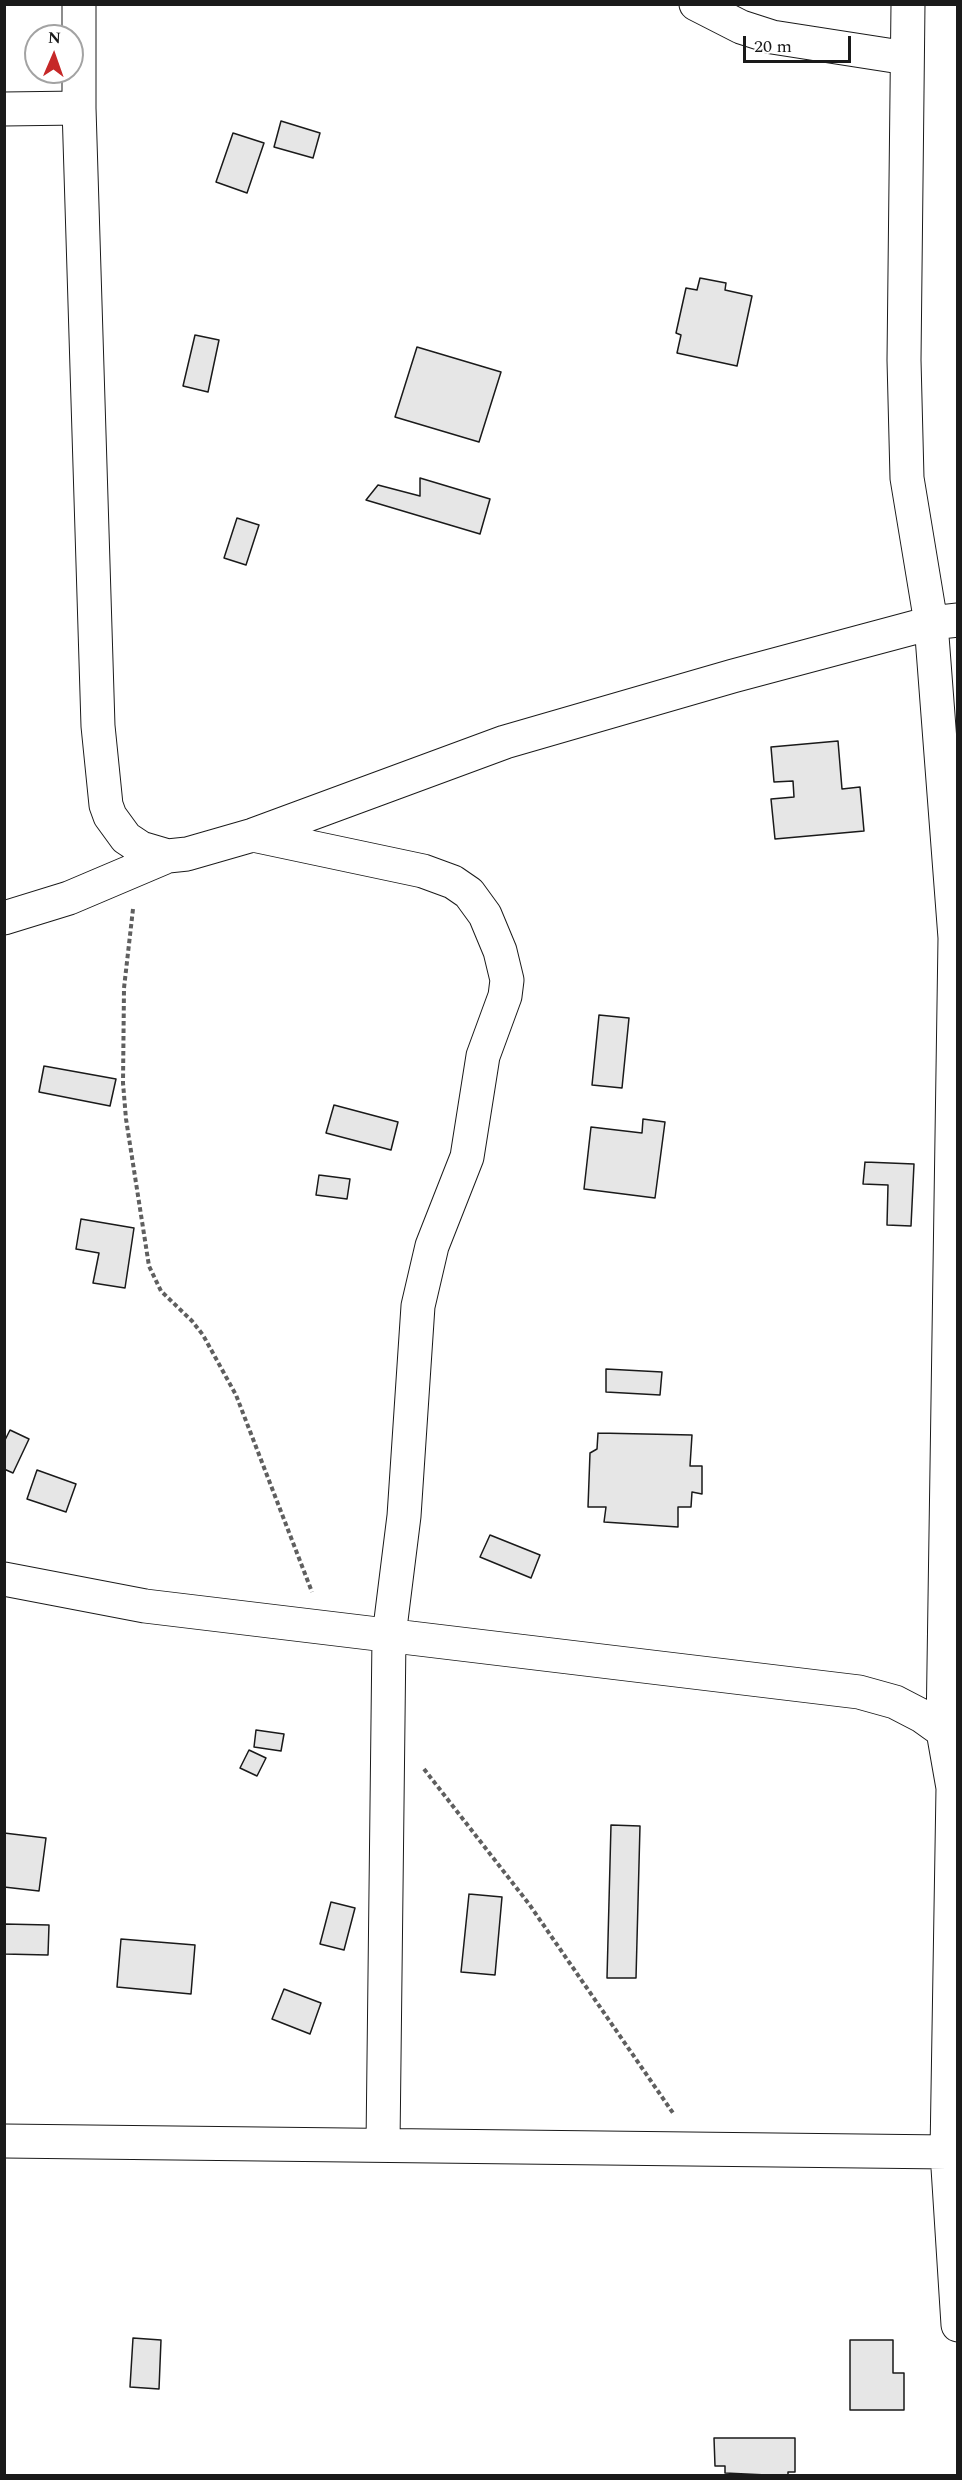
<!DOCTYPE html>
<html>
<head>
<meta charset="utf-8">
<style>
	body { margin:0 }
	#map { position:relative; width:962px; height:2480px; overflow:hidden; background:#fff; font-family:Spectral,serif }
	canvas { display:block }
	.frame { position:absolute; inset:0; border:6px solid #1a1a1a; pointer-events:none }
	.north { position:absolute; left:24px; top:24px; width:60px; height:60px; box-sizing:border-box; background:#fff; border:2px solid #a3a3a3; border-radius:50%; rotate:2deg; font-size:16px; font-weight:700; line-height:24px; text-align:center; color:#1a1a1a }
	.north::after { content:''; display:block; margin:auto; width:21px; height:27px; background:#c62828; clip-path:polygon(50% 0,100% 100%,50% 72%,0 100%) }
	.scale { position:absolute; left:743px; top:36px; width:108px; height:27px; box-sizing:border-box; border:3px solid #1a1a1a; border-top:0; padding-left:8px; font-size:18px; line-height:21px; white-space:nowrap; color:#1a1a1a; -webkit-text-stroke:4px #fff; paint-order:stroke }
</style>
</head>
<body>
<div id="map">
<canvas width="962" height="2480"></canvas>
<div class="frame"></div>
<div class="north">N</div>
<div class="scale">20 m</div>
</div>
<script>
const g = document.querySelector('canvas').getContext('2d');
g.lineJoin = 'round';
function fillPath(path, color) {
  g.fillStyle = color;
  g.fill(path, 'evenodd');
}
function shape(rows) {
  const path = new Path2D();
  for (const r of rows) {
    path.moveTo(r[0], r[1]);
    for (let i = 2; i < r.length; i += 2) path.lineTo(r[i], r[i + 1]);
  }
  return path;
}
function strokePath(path, color, width, dash) {
  g.strokeStyle = color;
  g.lineWidth = width;
  g.lineCap = dash ? 'butt' : 'round';
  g.setLineDash(dash || []);
  g.stroke(path);
}
const building = shape([
	[281,121,320,133,313,158,274,147,281,121],
	[233,133,264,143,247,193,216,182,233,133],
	[700,278,726,283,725,290,752,296,737,366,677,353,681,335,676,333,686,288,697,290,700,278],
	[195,335,219,340,208,392,183,386,195,335],
	[417,347,501,372,479,442,395,417,417,347],
	[420,478,490,499,480,534,366,500,378,485,420,496,420,478],
	[237,518,259,525,246,565,224,558,237,518],
	[838,741,842,789,860,787,864,831,775,839,771,799,794,797,793,781,774,782,771,747,838,741],
	[599,1015,629,1018,622,1088,592,1085,599,1015],
	[44,1066,116,1079,110,1106,39,1092,44,1066],
	[334,1105,398,1122,391,1150,326,1133,334,1105],
	[643,1119,665,1122,655,1198,584,1189,591,1127,642,1133,643,1119],
	[865,1162,914,1164,911,1226,887,1225,888,1185,863,1184,865,1162],
	[319,1175,350,1179,347,1199,316,1195,319,1175],
	[81,1219,134,1228,125,1288,93,1283,99,1253,76,1249,81,1219],
	[606,1369,662,1372,660,1395,606,1392,606,1369],
	[10,1430,29,1439,13,1473,4,1469,4,1442,10,1430],
	[598,1433,692,1435,690,1466,702,1466,702,1494,692,1492,691,1507,678,1507,678,1527,604,1522,606,1507,588,1507,590,1453,597,1449,598,1433],
	[37,1470,76,1484,66,1512,27,1499,37,1470],
	[490,1535,540,1555,531,1578,480,1557,490,1535],
	[256,1730,284,1734,281,1751,254,1747,256,1730],
	[249,1750,266,1758,257,1776,240,1768,249,1750],
	[611,1825,640,1826,636,1978,607,1978,611,1825],
	[4,1833,46,1838,39,1891,4,1887,4,1833],
	[469,1894,502,1897,495,1975,461,1972,469,1894],
	[331,1902,355,1908,344,1950,320,1944,331,1902],
	[4,1924,49,1925,48,1955,4,1954,4,1924],
	[121,1939,195,1945,191,1994,117,1987,121,1939],
	[284,1989,321,2003,310,2034,272,2019,284,1989],
	[133,2338,161,2340,159,2389,130,2387,133,2338],
	[850,2340,893,2340,893,2373,904,2373,904,2410,850,2410,850,2340],
	[714,2438,795,2438,795,2472,788,2472,788,2476,725,2473,725,2466,715,2466,714,2438]
]);
fillPath(building, '#e6e6e6');
strokePath(building, '#1a1a1a', 1.5);
const minor = shape([
	[79,4,79,108,98,726,106,805,110,816,126,838,141,848,168,856,187,854,253,835,505,742,733,676,931,623,958,620],
	[696,4,741,27,772,37,907,58],
	[908,4,904,360,907,478,931,623,955,938,943,1731],
	[4,109,79,108],
	[253,835,423,871,453,882,469,893,485,915,500,951,507,980,505,996,483,1056,467,1157,432,1246,418,1306,404,1516,389,1636,383,2144],
	[4,918,69,898,168,856],
	[4,1579,145,1606,859,1692,895,1702,922,1716,943,1731,953,1788,947,2152,958,2325],
	[4,2141,947,2152]
]);
strokePath(minor, '#1a1a1a', 35);
strokePath(shape([
	[133,909,124,988,123,1083,126,1119,149,1266,161,1291,192,1321,203,1335,236,1395,312,1592],
	[424,1769,529,1904,673,2113]
]), '#5f5f5f', 4, [4.5, 3]);
strokePath(minor, '#fff', 33);
</script>
</body>
</html>
